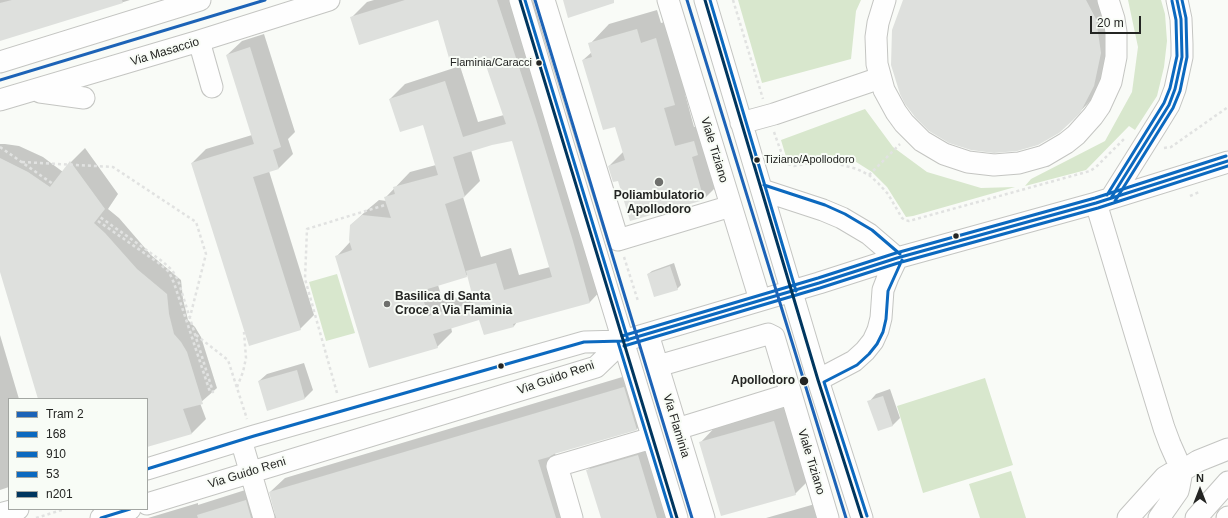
<!DOCTYPE html>
<html>
<head>
<meta charset="utf-8">
<style>
	body { margin:0 }
	#map { position:relative; width:1228px; height:518px; overflow:hidden; background:#f9fbf7; font-family:Helvetica,sans-serif }
	canvas { display:block }
	.legend { position:absolute; left:8px; top:398px; width:140px; height:112px; box-sizing:border-box; background:#f8fcf6; border:1px solid #a3a6a2; margin:0; padding:5px 7px; list-style:none; font-size:12px; color:#242523 }
	.legend li { display:flex; align-items:center; gap:8px; height:20px }
	.legend b { width:20px; border:1px solid #a3a6a2 }
	.north { position:absolute; left:1180px; top:470px; width:40px; height:40px; -webkit-text-stroke:3px #f8fcf6; paint-order:stroke; rotate:0deg; font-size:11px; font-weight:700; line-height:16px; text-align:center; color:#242523 }
	.north::after { content:''; display:block; margin:auto; width:14px; height:18px; background:#242523; clip-path:polygon(50% 0,100% 100%,50% 72%,0 100%) }
	.scale { position:absolute; left:1090px; top:16px; width:51px; height:18px; box-sizing:border-box; border:2px solid #242523; border-top:0; padding-left:5px; font-size:12px; line-height:14px; white-space:nowrap; color:#242523; -webkit-text-stroke:3px #f8fcf6; paint-order:stroke }
</style>
</head>
<body>
<div id="map">
<canvas width="1228" height="518"></canvas>
<ul class="legend">
<li><b style="height:5px;background:#1c63b7"></b>Tram 2</li>
<li><b style="height:5px;background:#0c69bf"></b>168</li>
<li><b style="height:5px;background:#0c69bf"></b>910</li>
<li><b style="height:5px;background:#0c69bf"></b>53</li>
<li><b style="height:5px;background:#00365f"></b>n201</li>
</ul>
<div class="north">N</div>
<div class="scale">20 m</div>
</div>
<script>
const g = document.querySelector('canvas').getContext('2d');
g.lineJoin = 'round';
function fillPath(path, color) {
  g.fillStyle = color;
  g.fill(path, 'evenodd');
}
function shape(rows) {
  const path = new Path2D();
  for (const r of rows) {
    path.moveTo(r[0], r[1]);
    for (let i = 2; i < r.length; i += 2) path.lineTo(r[i], r[i + 1]);
  }
  return path;
}
function strokePath(path, color, width, dash) {
  g.strokeStyle = color;
  g.lineWidth = width;
  g.lineCap = dash ? 'butt' : 'round';
  g.setLineDash(dash || []);
  g.stroke(path);
}
function drawText(font, color, halo, rows, align = 'center') {
  g.font = font + ' Helvetica,sans-serif';
  g.lineWidth = 4;
  g.setLineDash([]);
  g.textBaseline = 'middle';
  g.strokeStyle = halo;
  g.fillStyle = color;
  for (const [text, x, y, turn = 0] of rows) {
    g.save();
    g.translate(x, y);
    g.rotate((+turn || 0) * Math.PI / 180);
    g.textAlign = isNaN(turn) ? turn : align;
    if (halo) g.strokeText(text, 0, 0);
    g.fillText(text, 0, 0);
    g.restore();
  }
}
fillPath(shape([
	[738,0,861,0,856,11,851,59,762,83],
	[1128,0,1161,0,1165,14,1167,41,1164,67,1157,96,1135,130,1129,126,1086,170,1025,186,1031,179,1105,141,1132,92,1138,47],
	[865,109,893,147,927,172,981,188,1015,187,913,216,906,217,887,187,872,172,853,160,837,156,824,155,808,157,792,161,787,160,781,140],
	[337,274,355,333,326,341,309,282],
	[985,378,1013,465,923,493,897,406],
	[1011,471,1026,518,980,518,969,484]
]), '#d8e7cd');
fillPath(shape([
	[0,0,130,0,0,40],
	[374,0,516,0,605,286,590,302,517,322,514,326,484,334,480,318,451,327,452,332,437,347,337,256,350,242,351,225,367,210,379,200,387,201,386,197,410,172,436,165,423,123,390,99,405,84,460,66,478,122,504,115,484,56,439,19,351,18,367,2],
	[513,140,550,267,519,275,511,248,481,257,463,197,465,196,480,181,471,150,492,144],
	[468,275,473,293,443,301,438,285],
	[905,0,1108,0,1109,70,1094,97,1072,120],
	[657,10,661,23,675,19,695,84,685,94,694,127,713,121,723,180,704,199,619,179,609,166,624,151,616,126,583,60,592,52,590,44,609,24],
	[264,34,295,132,288,139,293,154,279,168,269,171,314,315,300,329,192,163,206,149,252,135,227,55,242,41],
	[0,144,5,144,19,146,43,157,63,172,71,162,85,148,118,194,108,209,119,218,151,255,181,280,183,299,188,320,195,327,201,337,217,388,200,403,206,419,192,433,147,446,147,399,39,399,0,268],
	[674,263,681,285,677,289,648,274,652,271],
	[0,335,19,399,9,399,9,487,0,490],
	[304,363,313,390,305,398,268,410,259,381,267,374],
	[639,372,652,414,637,429,555,453,575,518,148,518,198,503,198,505,261,485,270,512,277,515,270,492,285,478],
	[890,389,900,418,892,426,869,402,876,394],
	[794,401,815,474,795,494,701,442,720,422],
	[658,435,683,518,602,518,588,470,608,450],
	[822,502,826,518,766,518]
]), '#0003');
fillPath(shape([
	[12,0,122,0,123,3,0,41,0,3],
	[405,0,497,0,536,119,573,241,590,303,513,324,514,327,484,335,479,320,433,334,438,348,369,368,335,256,352,250,349,240,350,225,362,215,391,218,384,197,395,194,393,187,438,175,423,125,400,132,389,99,445,81,463,137,506,124,483,57,451,65,438,20,359,45,350,17],
	[512,141,552,277,504,290,496,263,466,271,474,302,428,316,421,291,467,277,445,204,465,197,453,157,492,145],
	[563,0,614,0,614,3,568,18],
	[903,0,1086,0,1096,19,1101,53,1094,86,1080,113,1072,121,1059,133,1038,145,1017,151,994,153,971,150,949,143,929,131,915,117,905,104,900,94,891,65,892,30],
	[637,29,641,43,656,38,675,105,664,108,675,146,694,141,698,155,692,157,704,200,630,221,618,181,613,182,608,166,625,160,615,127,603,130,582,60,592,57,588,43],
	[250,47,281,147,273,150,279,169,253,177,301,330,249,346,191,163,254,144,226,55],
	[0,158,28,172,50,187,70,161,105,209,94,223,105,233,137,269,167,294,169,314,174,334,181,342,187,352,203,404,183,409,192,434,147,447,147,399,38,399,0,272],
	[670,266,678,290,654,297,647,274],
	[297,370,305,399,267,411,258,381],
	[624,387,637,430,554,454,549,457,538,460,556,518,276,518,269,492],
	[883,396,893,426,878,431,867,401],
	[774,421,796,495,721,516,699,442],
	[638,455,657,518,601,518,586,470],
	[246,500,251,518,198,518,197,515]
]), '#dee0dd');
const minor = shape([
	[520,0,564,147,677,518],
	[544,0,618,240,731,206],
	[668,0,760,300],
	[705,0,818,380,862,518],
	[885,0,878,23,876,37,877,64,884,90,896,112,904,123,922,141,944,154,968,162,994,165,1019,163,1044,156,1066,143,1076,135,1093,116,1100,106,1111,82,1116,57,1116,32,1114,19,1108,0],
	[199,41,212,87],
	[0,62,200,0],
	[40,92,84,98],
	[0,100,199,41,329,0],
	[741,123,774,114,880,78],
	[762,190,823,210,842,218,869,234,897,258],
	[1111,198,1158,123,1169,105,1175,89,1182,57,1182,44,1181,19,1177,0],
	[1096,203,1138,343,1164,428,1170,444,1182,471],
	[648,334,704,518],
	[658,366,768,334,774,337,828,518],
	[818,380,854,361,865,351,873,341,878,330,881,318,883,290,888,277,897,258],
	[677,429,790,394],
	[241,440,264,518],
	[147,469,254,436,584,342,623,341,819,283,897,258,1096,203,1228,162],
	[147,504,596,367,623,341],
	[0,514,18,509],
	[101,518,130,509],
	[572,518,557,466,652,438],
	[1128,518,1165,477,1170,474,1182,471,1198,461,1228,449],
	[1159,518,1178,491,1179,487,1182,471],
	[1196,518,1228,482],
	[1227,518,1228,517]
]);
strokePath(minor, '#c4c5c2', 23);
strokePath(shape([
	[733,0,763,99],
	[774,132,785,163,794,166,821,161,834,163,857,169,869,175,878,183,888,194,902,218,905,220,909,221,1090,171,1096,167,1125,138],
	[0,147,53,184],
	[1164,148,1171,147,1228,107],
	[22,162,113,167,196,222,206,254,190,317],
	[869,175,900,144],
	[1190,196,1199,192],
	[98,221,160,264,169,272,174,283,210,392,213,392,178,280,172,270,162,261,100,217],
	[624,257,638,301],
	[196,335,228,360,247,419],
	[237,387,243,372,246,358,244,332],
	[337,393,305,279,307,229,385,205],
	[36,518,65,509]
]), '#e1e2e1', 2.5, [3, 3]);
strokePath(minor, '#fefefe', 21);
strokePath(shape([
	[1111,198,1169,105,1175,89,1182,57,1181,19,1177,0],
	[147,469,254,436,584,342,623,341,819,283,897,258,1096,203,1228,161],
	[101,518,130,509]
]), '#0c69bf', 3);
strokePath(shape([
	[1115,201,1173,108,1180,91,1187,57,1186,18,1182,0],
	[618,342,672,518],
	[624,346,820,288,898,263,1098,208,1228,166],
	[867,516,824,382,857,365,869,354,877,344,883,332,886,319,888,291,902,260]
]), '#0c69bf', 3);
strokePath(shape([
	[525,0,628,340],
	[710,0,796,291],
	[764,185,825,205,845,214,872,230,900,254],
	[1107,195,1164,103,1170,88,1177,56,1176,20,1172,1],
	[622,336,818,278,896,253,1095,198,1226,156]
]), '#0c69bf', 3);
strokePath(shape([
	[520,0,677,518],
	[705,0,818,380,862,518]
]), '#00365f', 3);
strokePath(shape([
	[535,0,692,518],
	[687,0,846,518],
	[0,80,265,0]
]), '#1c63b7', 3);
for (const [x, y, r, color] of [
	[539,63,3.5,"#242523"],
	[757,160,3.5,"#242523"],
	[659,182,5,"#6f706d"],
	[956,236,3.5,"#242523"],
	[387,304,4,"#6f706d"],
	[501,366,3.5,"#242523"],
	[804,381,5,"#242523"]
]) {
  const dot = new Path2D();
  dot.arc(x, y, r, 0, 2 * Math.PI);
  g.fillStyle = color;
  g.fill(dot);
  strokePath(dot, '#f8fcf6', 1.5);
}
drawText('11px', '#242523', '#f8fcf6', [
	["Flaminia/Caracci",532,63],
	["Tiziano/Apollodoro",764,160,"left"]
], 'right');
drawText('12px', '#242523', '#f8fcf6', [
	["Via Masaccio",165,52,-17],
	["Viale Tiziano",714,150,73],
	["Via Guido Reni",556,378,-19],
	["Via Flaminia",676,426,73],
	["Viale Tiziano",811,462,73],
	["Via Guido Reni",247,473,-17]
]);
drawText('bold 12px', '#242523', '#f8fcf6', [
	["Poliambulatorio",659,196],
	["Apollodoro",659,210],
	["Basilica di Santa",395,297,"left"],
	["Croce a Via Flaminia",395,311,"left"]
]);
drawText('bold 12px', '#242523', '#f8fcf6', [
	["Apollodoro",795,381]
], 'right');
</script>
</body>
</html>
